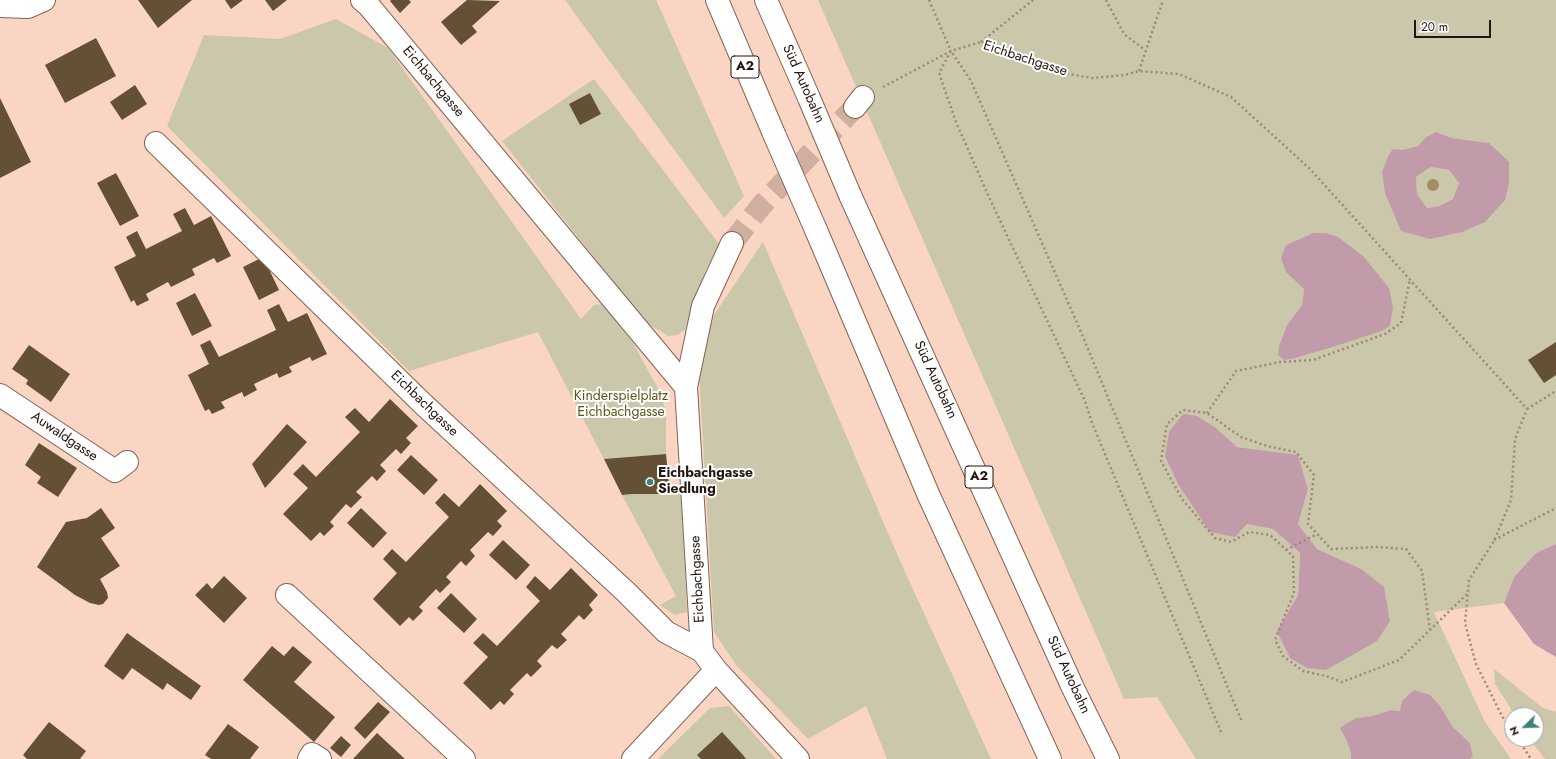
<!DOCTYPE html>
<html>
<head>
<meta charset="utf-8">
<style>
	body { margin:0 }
	#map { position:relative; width:1556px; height:759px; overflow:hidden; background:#fad5c3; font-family:Jost,sans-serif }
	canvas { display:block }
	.north { position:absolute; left:1504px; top:707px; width:40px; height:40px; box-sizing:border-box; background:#fff; border:1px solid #a7a29f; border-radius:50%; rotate:247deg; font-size:11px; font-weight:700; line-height:16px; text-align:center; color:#231610 }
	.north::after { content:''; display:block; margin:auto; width:14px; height:18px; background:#3d8277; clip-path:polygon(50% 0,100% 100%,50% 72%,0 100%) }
	.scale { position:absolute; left:1414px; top:20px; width:77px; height:18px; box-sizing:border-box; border:2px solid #231610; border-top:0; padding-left:5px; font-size:12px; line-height:14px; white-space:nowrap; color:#231610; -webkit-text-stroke:3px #fff; paint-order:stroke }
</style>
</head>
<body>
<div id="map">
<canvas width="1556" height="759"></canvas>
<div class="north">N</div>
<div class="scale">20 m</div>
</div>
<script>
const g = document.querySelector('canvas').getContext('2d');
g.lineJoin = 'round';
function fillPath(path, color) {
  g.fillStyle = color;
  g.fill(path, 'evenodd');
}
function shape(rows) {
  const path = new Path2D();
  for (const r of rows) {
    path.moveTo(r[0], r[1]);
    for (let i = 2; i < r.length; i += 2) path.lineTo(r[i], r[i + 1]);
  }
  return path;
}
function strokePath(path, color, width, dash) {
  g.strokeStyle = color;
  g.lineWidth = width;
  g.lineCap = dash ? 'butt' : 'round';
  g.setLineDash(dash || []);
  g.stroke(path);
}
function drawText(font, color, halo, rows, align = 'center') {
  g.font = font + ' Jost,sans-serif';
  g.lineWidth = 4;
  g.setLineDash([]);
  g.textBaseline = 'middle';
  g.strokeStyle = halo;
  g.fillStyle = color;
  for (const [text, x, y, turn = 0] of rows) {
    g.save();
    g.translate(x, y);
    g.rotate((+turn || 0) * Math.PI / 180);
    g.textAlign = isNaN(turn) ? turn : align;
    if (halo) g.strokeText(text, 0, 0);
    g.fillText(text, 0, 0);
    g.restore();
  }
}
fillPath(shape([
	[565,0,656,0,744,196,724,218],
	[818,0,1556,0,1556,544,1536,553,1514,577,1504,603,1434,612,1485,722,1511,759,1470,759,1473,756,1470,743,1453,727,1440,706,1400,711,1391,710,1372,716,1357,718,1346,739,1351,753,1351,759,1196,759,1157,697,1124,699],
	[1436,132,1452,138,1489,143,1430,239,1402,150,1418,146,1426,137],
	[1313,233,1323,350,1292,359,1284,360,1278,355,1279,346,1287,325,1302,305,1304,289,1296,281,1286,245],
	[1216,428,1237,447,1298,455,1308,489,1298,524,1317,549,1336,559,1277,631,1298,595,1300,553,1273,529,1247,524],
	[336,19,388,48,581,319,594,305,603,304,633,343,662,396,666,414,666,454,604,459,538,332,409,371,167,126,204,35,280,39],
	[594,79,719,244,705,271,685,330,677,335,668,336,645,322,502,141],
	[1431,167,1449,170,1459,183,1453,199,1439,206,1427,208,1417,194,1416,177],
	[763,242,900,561,991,759,887,759,866,706,808,739,737,666,714,632,699,373,712,318],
	[682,490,687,612,675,615,660,605,676,596,622,495,632,494,670,494],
	[1494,669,1543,708,1556,712,1556,759,1545,759,1534,745,1530,739,1536,739,1536,715,1515,715,1495,684],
	[729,706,776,759,658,759,710,708]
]), '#cac7aa');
fillPath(shape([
	[1436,132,1452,138,1489,143,1509,162,1509,183,1505,200,1485,222,1462,232,1430,239,1401,231,1385,193,1382,172,1388,156,1393,149,1402,150,1418,146,1426,137],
	[1431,167,1449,170,1459,183,1453,199,1439,206,1427,208,1417,194,1416,177],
	[1313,233,1326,233,1338,237,1363,256,1389,288,1393,308,1390,326,1382,331,1323,350,1292,359,1284,360,1278,355,1279,346,1287,325,1302,305,1304,289,1286,272,1281,258,1286,245],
	[1183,414,1197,416,1216,428,1237,447,1298,455,1308,489,1298,524,1317,549,1361,569,1384,587,1390,621,1377,641,1326,670,1307,668,1290,658,1277,631,1298,595,1300,553,1273,529,1247,524,1235,537,1210,532,1178,484,1165,456,1169,432],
	[1556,544,1556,657,1534,644,1504,603,1514,577,1536,553],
	[1414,690,1430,695,1440,706,1453,727,1470,743,1473,756,1470,759,1351,759,1351,753,1346,739,1340,728,1347,723,1357,718,1372,716,1391,710,1400,711,1402,701]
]), '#c19baa');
fillPath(shape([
	[138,0,192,0,158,28],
	[225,0,243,0,231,9],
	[265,0,287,0,273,11],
	[391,0,409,0,411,2,400,13,390,1],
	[467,0,500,1,472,26,477,32,461,45,441,22],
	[96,38,116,76,65,103,45,65],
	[135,85,147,104,122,120,110,102],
	[590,93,601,114,580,125,569,104],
	[0,98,31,162,0,178],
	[116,173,139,216,120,226,97,183],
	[185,208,194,225,211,216,231,256,217,263,214,258,192,269,195,275,171,287,168,282,146,294,149,300,137,306,134,300,131,302,114,267,136,256,126,237,137,231,146,249,182,231,173,214],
	[263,257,279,290,259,300,243,267],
	[195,293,212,326,192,336,176,303],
	[279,304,288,322,307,313,327,354,312,361,310,357,289,367,292,372,279,378,277,373,254,384,257,390,244,397,242,392,221,402,225,408,212,414,209,409,205,411,188,375,209,364,200,345,210,340,219,357,276,330,267,310],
	[1556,342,1556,375,1544,383,1528,360],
	[29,345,70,374,51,402,26,384,28,380,12,369],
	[390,399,418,426,406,438,411,443,401,454,396,449,380,465,386,471,377,481,372,476,356,492,362,497,351,508,346,504,330,522,334,526,324,536,320,532,311,541,283,514,308,488,293,474,303,464,316,477,360,432,345,417,355,408,369,422],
	[287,424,307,442,265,488,252,464],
	[39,443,77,468,58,497,37,483,41,477,25,465],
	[666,454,670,494,632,494,622,495,604,459],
	[411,455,438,480,424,495,397,470],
	[480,484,507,511,497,521,502,526,493,536,488,532,470,550,475,556,466,566,461,561,446,577,451,582,440,593,436,589,419,607,423,611,413,621,409,617,400,626,373,599,397,573,383,559,392,549,406,562,449,517,435,503,444,493,459,507],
	[101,508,115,528,101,538,120,566,100,579,107,592,108,598,103,604,99,605,90,603,75,595,37,567,66,522,87,518],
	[361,508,387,533,373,548,347,523],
	[503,540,530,565,516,580,489,555],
	[571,568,598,595,589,605,593,610,584,620,579,615,561,634,567,640,557,649,552,645,537,661,542,666,531,677,527,673,510,690,514,694,504,705,500,701,491,710,463,683,488,657,473,643,483,633,497,646,540,601,526,587,535,576,550,590],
	[224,576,247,598,224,623,195,595,207,583,212,589],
	[451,593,477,619,464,633,437,608],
	[127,633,201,686,191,700,167,683,163,690,132,668,123,680,104,666],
	[272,646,284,656,293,646,312,662,294,682,335,717,314,742,243,680],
	[378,702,390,712,365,739,354,728],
	[49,722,86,751,80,759,27,759,23,755],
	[228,724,259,747,250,759,211,759,205,755],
	[722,732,743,755,746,759,701,759,697,755],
	[377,733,405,759,353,759],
	[341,736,351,745,341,757,330,748]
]), '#645035');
strokePath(shape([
	[732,243,761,206,855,107]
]), '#cfaf9f', 22, [22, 11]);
const minor = shape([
	[362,0,369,6,686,387],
	[1,6,28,7,44,0],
	[855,107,863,97],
	[156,143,422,403,626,592,666,632,702,651],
	[732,243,703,306,686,387,702,651,716,670,798,759],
	[0,395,115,471,127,462],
	[287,595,464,759],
	[309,759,312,754,320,759],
	[633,759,716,670]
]);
const highway = shape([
	[717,0,774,134],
	[766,0,809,98],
	[850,195,1073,688,1108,759],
	[816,230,929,496,1050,759]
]);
strokePath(minor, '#836353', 24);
strokePath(highway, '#836353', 24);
strokePath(shape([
	[929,0,951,51],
	[1106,0,1124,34,1145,50],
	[981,42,1033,0],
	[1139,71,1163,0],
	[883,87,951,51,981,42,1011,52,1052,71,1092,78,1125,75,1139,71,1179,74,1231,97,1310,169,1527,409],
	[1527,409,1556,391],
	[1207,413,1236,371,1280,362,1313,360,1385,334,1401,323,1410,279],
	[1494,540,1556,508],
	[1286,550,1317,534],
	[1430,630,1422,571,1406,549,1378,547,1331,549,1308,524,1314,475,1296,452,1267,446,1241,437,1207,413,1183,410,1167,424,1161,461,1182,499,1215,538,1231,542,1249,532,1270,535,1293,556,1294,593,1275,640,1283,656,1303,671,1326,676,1342,682,1399,660,1468,593],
	[1512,731,1502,716,1476,664,1465,623,1469,580,1494,541,1511,500,1515,439,1527,409],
	[1221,732,1092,423,1085,401,988,195,956,122,939,73,951,51,971,81,1081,332,1242,722],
	[1518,739,1531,759]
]), '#a18679', 2.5, [2, 3]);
strokePath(minor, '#fff', 22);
strokePath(highway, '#fff', 22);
const highwayBridge = shape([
	[809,98,850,195],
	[774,134,816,230]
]);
strokePath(highwayBridge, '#836353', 24, []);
strokePath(highwayBridge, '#fff', 22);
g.fillStyle = '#a48e65';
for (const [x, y] of [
	[1433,185]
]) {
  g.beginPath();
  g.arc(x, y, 6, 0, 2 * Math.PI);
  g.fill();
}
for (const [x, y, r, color] of [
	[650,482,4,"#3d8277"]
]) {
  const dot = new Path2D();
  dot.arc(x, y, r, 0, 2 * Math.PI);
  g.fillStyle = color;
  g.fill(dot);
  strokePath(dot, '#fff', 1.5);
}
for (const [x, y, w] of [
	[745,67,28],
	[979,477,28]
]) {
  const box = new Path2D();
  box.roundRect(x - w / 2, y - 11, w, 22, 3);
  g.fillStyle = '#fff';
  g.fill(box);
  strokePath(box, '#231610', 1);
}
drawText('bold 13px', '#231610', null, [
	["A2",745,67],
	["A2",979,477]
]);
drawText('14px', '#231610', '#fff', [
	["Eichbachgasse",1025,59,18],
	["Eichbachgasse",433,82,50],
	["Süd Autobahn",803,84,66],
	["Süd Autobahn",935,380,65],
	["Eichbachgasse",424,404,44],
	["Auwaldgasse",64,437,34],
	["Eichbachgasse",698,579,-93],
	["Süd Autobahn",1068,675,65]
]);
drawText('14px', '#5d5418', '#fff', [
	["Kinderspielplatz",621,397],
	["Eichbachgasse",621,413]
]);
drawText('bold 14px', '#231610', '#fff', [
	["Eichbachgasse",658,474],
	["Siedlung",658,490]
], 'left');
</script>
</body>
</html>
